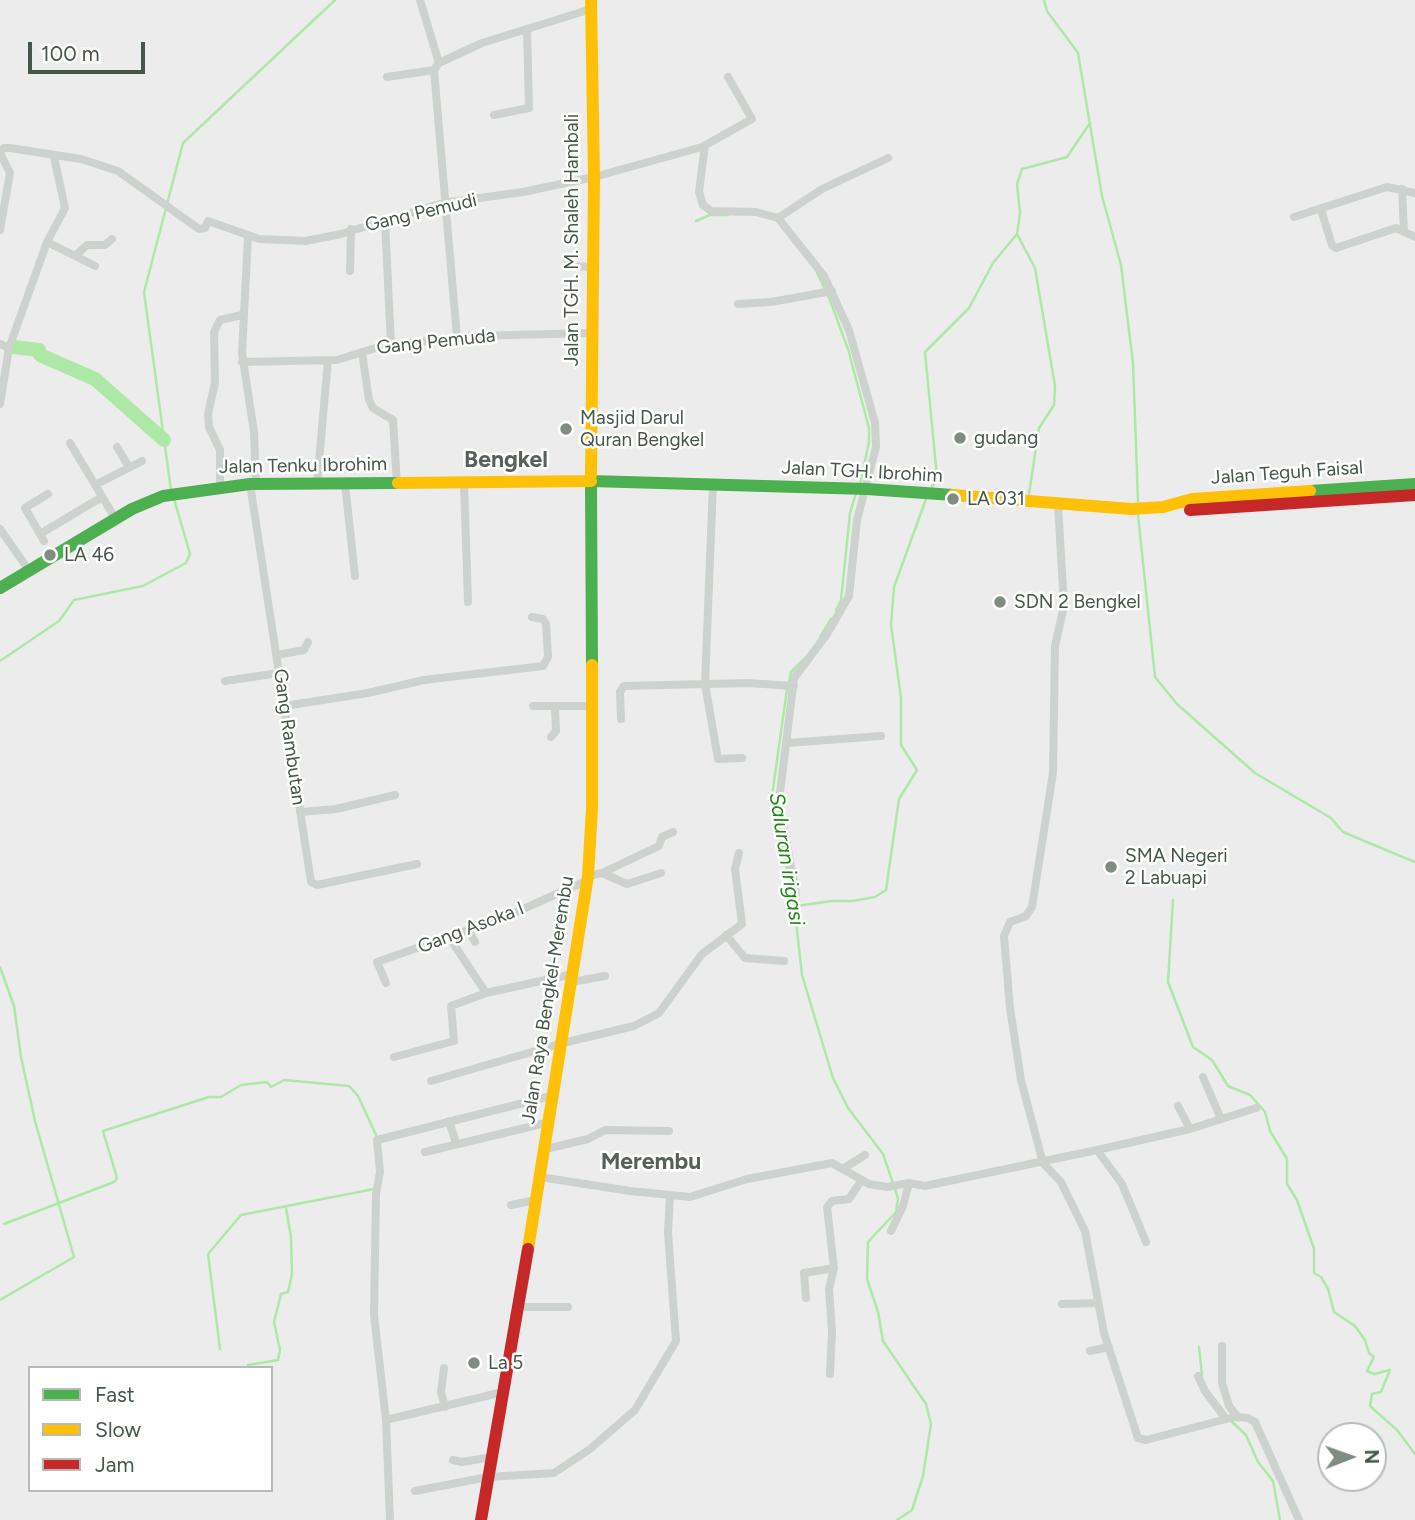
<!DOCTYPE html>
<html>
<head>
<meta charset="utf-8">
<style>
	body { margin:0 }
	#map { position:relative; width:1415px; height:1520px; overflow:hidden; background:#edeced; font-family:Figtree,sans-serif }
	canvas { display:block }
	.legend { position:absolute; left:28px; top:1366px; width:245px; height:126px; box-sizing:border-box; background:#fff; border:2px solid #b5bcb6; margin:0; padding:9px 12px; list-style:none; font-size:21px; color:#455748 }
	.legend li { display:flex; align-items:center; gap:14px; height:35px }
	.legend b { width:35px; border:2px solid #b5bcb6 }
	.north { position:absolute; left:1317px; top:1422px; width:70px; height:70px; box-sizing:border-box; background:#fff; border:2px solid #b5bcb6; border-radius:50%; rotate:89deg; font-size:19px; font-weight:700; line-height:28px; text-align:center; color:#455748 }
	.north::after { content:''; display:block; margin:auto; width:24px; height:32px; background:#808b82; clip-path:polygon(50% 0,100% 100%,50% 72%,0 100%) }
	.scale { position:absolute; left:28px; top:42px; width:117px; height:32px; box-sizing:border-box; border:4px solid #455748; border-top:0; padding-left:9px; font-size:21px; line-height:24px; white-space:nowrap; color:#455748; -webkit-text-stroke:5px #fff; paint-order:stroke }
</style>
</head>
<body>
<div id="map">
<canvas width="1415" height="1520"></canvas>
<ul class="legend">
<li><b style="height:9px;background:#4caf50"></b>Fast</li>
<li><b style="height:9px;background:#ffc107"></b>Slow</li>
<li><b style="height:9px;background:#c62828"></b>Jam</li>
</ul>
<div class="north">N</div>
<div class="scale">100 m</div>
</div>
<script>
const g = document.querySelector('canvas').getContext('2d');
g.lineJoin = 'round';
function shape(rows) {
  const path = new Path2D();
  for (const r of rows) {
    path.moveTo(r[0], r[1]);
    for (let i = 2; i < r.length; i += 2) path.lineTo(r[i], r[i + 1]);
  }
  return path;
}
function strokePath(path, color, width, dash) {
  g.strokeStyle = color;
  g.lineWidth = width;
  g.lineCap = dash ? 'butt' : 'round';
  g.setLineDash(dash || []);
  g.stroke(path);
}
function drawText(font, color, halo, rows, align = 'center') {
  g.font = font + ' Figtree,sans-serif';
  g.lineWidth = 5;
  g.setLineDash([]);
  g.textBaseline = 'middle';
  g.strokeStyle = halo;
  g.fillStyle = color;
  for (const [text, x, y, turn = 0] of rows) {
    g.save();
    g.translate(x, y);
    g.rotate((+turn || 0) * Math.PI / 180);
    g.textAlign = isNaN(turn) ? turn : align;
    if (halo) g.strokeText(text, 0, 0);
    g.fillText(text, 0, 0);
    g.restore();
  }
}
strokePath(shape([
	[1044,0,1047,11,1078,53,1102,196,1121,265,1133,363,1138,501],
	[696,221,710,215,728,215],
	[1017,234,1035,268,1055,386,1054,405,1039,428,1029,494],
	[817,273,825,289],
	[828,295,848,349,869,428,869,442,860,484],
	[932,487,937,477,925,352,969,308,993,263,1017,234,1020,213,1017,184,1022,169,1067,157,1090,123],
	[171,490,144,292,183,143,335,0],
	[1138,515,1155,677,1177,704,1255,773,1331,818,1343,832,1415,862],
	[836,610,841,600,850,513,856,493],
	[820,637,831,619],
	[0,661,59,621,74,600,143,586,186,563,190,554,174,499],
	[789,682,791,672,804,659],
	[787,689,772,796,791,889],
	[793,895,802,975,833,1078,848,1108,883,1154,898,1198,896,1212,868,1242,867,1279,878,1312,883,1341,926,1404,931,1424,923,1476,912,1510,897,1520],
	[1173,900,1168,982,1193,1047,1212,1060,1228,1086,1250,1095,1265,1112,1270,1131,1287,1159,1287,1184,1297,1200,1314,1249,1314,1273,1321,1277,1328,1289,1334,1312,1355,1326,1365,1340,1369,1353,1374,1357,1367,1371,1374,1374,1390,1370,1381,1392,1372,1394,1370,1406,1397,1430,1415,1454],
	[796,906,832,901,853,901,875,897,886,890,899,799,917,770,901,745,901,698,891,625,894,587,926,499],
	[0,967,14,1006,21,1057,35,1121,74,1257,0,1300],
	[4,1224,114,1182,117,1178,103,1131,209,1097,221,1097,241,1085,267,1082,271,1087,284,1080,349,1086,358,1096,377,1137],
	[1199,1347,1202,1375],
	[220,1349,208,1254,241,1215,374,1189],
	[248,1365,278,1360,280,1350,274,1322,281,1294,288,1292,292,1274,291,1237,286,1208],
	[1230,1420,1246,1435,1258,1462,1273,1481,1280,1520]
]), '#ade8a7', 2.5);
strokePath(shape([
	[13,347,39,350,40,355,95,379,164,440]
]), '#ade8a7', 14);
strokePath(shape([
	[420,0,439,63],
	[387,77,434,70],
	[494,115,529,108,527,29],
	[705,145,699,192,703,205,711,211,756,212,778,218,824,276,849,330,875,423,876,447,857,520,849,596,827,634,794,678,779,801,796,894],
	[0,152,4,148,10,148,81,159,118,171,199,229,205,228,208,221,259,239,306,241,341,234,443,203,523,192,594,177,702,147,752,119,728,77],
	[0,153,10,173,0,230],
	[1402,189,1404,232],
	[1321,210,1332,245,1336,248,1396,228,1415,237],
	[1294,217,1387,187,1415,193],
	[778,218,822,189,888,158],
	[385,220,391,345],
	[248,236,242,353,254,432,256,484],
	[47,242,95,266],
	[76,255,87,245,105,245,112,239],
	[566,258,570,266,593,267],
	[350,271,351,229],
	[738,304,771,302,832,291],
	[457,338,434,70,439,63,482,43,591,9],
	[0,344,9,348,0,404],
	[9,348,47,242,65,208,54,157],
	[362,352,369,400,373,408,393,420,397,484],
	[242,362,337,360,382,346,472,336,590,333],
	[70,443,115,518],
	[117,447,129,467],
	[464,483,468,602],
	[250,484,311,882,317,885,417,864],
	[317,484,328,360],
	[345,484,355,576],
	[713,484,705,684,718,759,742,758],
	[95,485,142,461],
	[220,485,220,450,209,427,208,414,215,383,214,332,220,320,242,315],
	[1058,505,1064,606,1055,646,1053,773,1032,907,1026,916,1010,922,1004,936,1010,1008,1021,1080,1043,1163,1061,1182,1085,1231,1104,1333,1138,1438,1146,1440,1234,1417,1248,1418,1255,1422,1299,1520],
	[0,529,28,569],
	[40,534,102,497],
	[44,541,25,508,48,494],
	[277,655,304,650,308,642],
	[225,681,279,673],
	[284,706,368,693,424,680,543,666,548,657,546,624,543,619,532,617],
	[533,706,592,706],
	[621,719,620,692,624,686,748,683,794,686],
	[551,737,556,731,555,707],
	[787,743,881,736],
	[300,812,336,809,395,795],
	[602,873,659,846,662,837,673,832],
	[588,876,602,873,627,884,661,873],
	[469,930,475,942],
	[726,935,745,958,784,961],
	[449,937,486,993,573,974],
	[572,982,605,976],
	[386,983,377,962,505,917,586,881],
	[394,1057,454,1041,451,1006,486,993],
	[1203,1077,1221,1119],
	[431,1081,563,1043,634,1026,659,1013,702,954,742,924,735,869,739,853],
	[1178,1106,1190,1129],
	[449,1121,456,1143],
	[546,1149,588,1139,605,1130,669,1131],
	[1097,1150,1190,1129,1256,1108],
	[425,1152,550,1122],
	[844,1168,865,1155],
	[540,1177,630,1191,690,1197,747,1179,832,1163,869,1184,887,1187,909,1183,925,1186,1097,1150,1122,1184,1146,1242],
	[511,1205,536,1200],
	[891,1231,903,1206,909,1183],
	[806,1298,804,1273,834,1268],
	[1062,1304,1097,1303],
	[517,1307,568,1307],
	[1222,1346,1222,1383,1229,1406,1237,1416],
	[1090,1351,1109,1347],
	[444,1368,441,1392,445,1407],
	[830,1374,832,1331,829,1289,834,1268,827,1207,832,1201,849,1199,861,1181],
	[1198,1376,1205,1391,1226,1419],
	[386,1420,374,1315,376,1194,380,1172,377,1140,555,1095],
	[453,1460,462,1462,492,1457],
	[415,1491,488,1477,554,1473,590,1449,635,1410,676,1341,668,1232,670,1196],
	[390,1520,386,1420,503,1392]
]), '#cdd2ce', 8);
strokePath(shape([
	[591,475,591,481,867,489,953,495],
	[591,481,592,665],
	[1310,491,1415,484],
	[0,588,132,509,163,496,250,484,398,483]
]), '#4caf50', 12);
strokePath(shape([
	[591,0,594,177,591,475],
	[398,483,591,481],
	[953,495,1131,509,1163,507,1192,499,1310,491],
	[528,1249,588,876,592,808,592,665]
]), '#ffc107', 12);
strokePath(shape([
	[1190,510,1415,495],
	[481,1520,528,1249]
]), '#c62828', 12);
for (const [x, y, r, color] of [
	[566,429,7,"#808b82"],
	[960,438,7,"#808b82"],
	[953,499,7,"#808b82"],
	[50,555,7,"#808b82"],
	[1000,602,7,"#808b82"],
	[1111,867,7,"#808b82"],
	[474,1363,7,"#808b82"]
]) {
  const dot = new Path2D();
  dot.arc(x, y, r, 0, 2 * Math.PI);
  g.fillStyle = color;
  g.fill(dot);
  strokePath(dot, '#fff', 2.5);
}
drawText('19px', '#455748', '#fff', [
	["Gang Pemudi",421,213,-13],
	["Jalan TGH. M. Shaleh Hambali",572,240,-90],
	["Gang Pemuda",436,342,-6],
	["Jalan Tenku Ibrohim",303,466,-1],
	["Jalan TGH. Ibrohim",862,472,3],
	["Jalan Teguh Faisal",1287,473,-4],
	["Gang Rambutan",289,737,82],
	["Gang Asoka I",471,928,-21],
	["Jalan Raya Bengkel-Merembu",548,1000,-81]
]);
drawText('19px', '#455748', '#fff', [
	["Masjid Darul",580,418],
	["Quran Bengkel",580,440],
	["gudang",974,438],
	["LA 031",967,499],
	["LA 46",64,555],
	["SDN 2 Bengkel",1014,602],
	["SMA Negeri",1125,856],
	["2 Labuapi",1125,878],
	["La 5",488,1363]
], 'left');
drawText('italic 21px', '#1e8812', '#fff', [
	["Saluran irigasi",786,859,81]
]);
drawText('bold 23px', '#58605a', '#fff', [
	["Bengkel",506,460],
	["Merembu",651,1162]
]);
</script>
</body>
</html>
